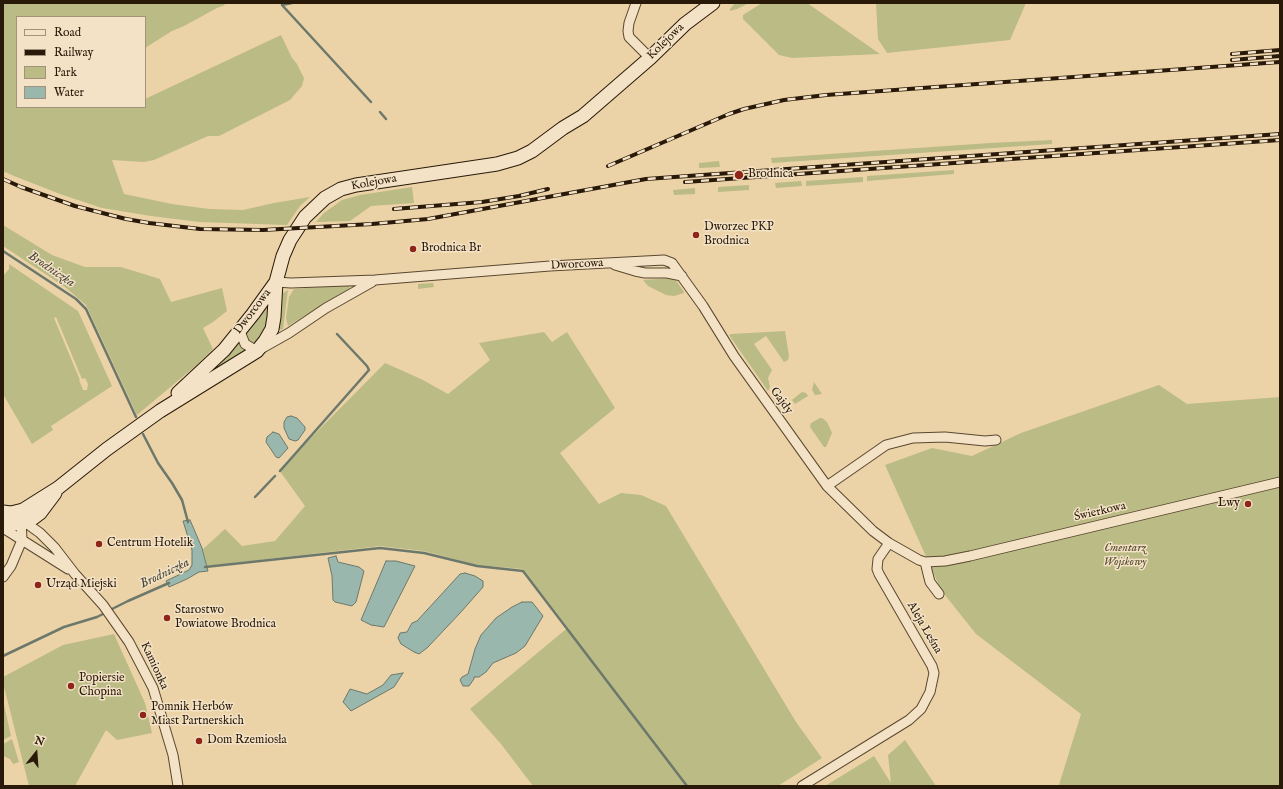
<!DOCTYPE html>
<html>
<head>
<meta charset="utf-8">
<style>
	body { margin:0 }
	#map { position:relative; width:1283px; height:789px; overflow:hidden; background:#ecd3a7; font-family:"IM FELL English",serif }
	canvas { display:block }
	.frame { position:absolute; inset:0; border:4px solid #281909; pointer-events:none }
	.legend { position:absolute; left:16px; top:16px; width:130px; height:92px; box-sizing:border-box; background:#f3e2c6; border:1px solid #a2927a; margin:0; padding:5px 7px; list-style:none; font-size:12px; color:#281909 }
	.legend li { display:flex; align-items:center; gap:8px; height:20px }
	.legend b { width:20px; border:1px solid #a2927a }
	.north { position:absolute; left:16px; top:733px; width:40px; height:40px; -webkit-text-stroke:3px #f3e2c6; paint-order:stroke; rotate:17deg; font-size:11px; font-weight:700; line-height:16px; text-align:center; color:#281909 }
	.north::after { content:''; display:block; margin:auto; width:14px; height:18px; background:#281909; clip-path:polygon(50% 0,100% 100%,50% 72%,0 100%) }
</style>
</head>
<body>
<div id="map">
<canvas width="1283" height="789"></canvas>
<div class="frame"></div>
<ul class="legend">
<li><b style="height:5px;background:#f3e2c6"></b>Road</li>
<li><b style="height:5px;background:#281909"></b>Railway</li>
<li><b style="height:11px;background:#bbbb85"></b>Park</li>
<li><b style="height:11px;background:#99b7ac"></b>Water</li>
</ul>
<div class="north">N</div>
</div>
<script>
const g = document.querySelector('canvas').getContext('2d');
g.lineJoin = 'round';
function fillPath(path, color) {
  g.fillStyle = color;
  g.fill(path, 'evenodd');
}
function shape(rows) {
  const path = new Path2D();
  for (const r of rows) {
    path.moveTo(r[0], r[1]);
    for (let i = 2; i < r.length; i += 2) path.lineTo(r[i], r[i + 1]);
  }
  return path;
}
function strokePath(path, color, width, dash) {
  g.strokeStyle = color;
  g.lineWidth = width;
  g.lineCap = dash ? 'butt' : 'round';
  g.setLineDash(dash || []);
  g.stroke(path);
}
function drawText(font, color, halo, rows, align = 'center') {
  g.font = font + ' "IM FELL English",serif';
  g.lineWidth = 3;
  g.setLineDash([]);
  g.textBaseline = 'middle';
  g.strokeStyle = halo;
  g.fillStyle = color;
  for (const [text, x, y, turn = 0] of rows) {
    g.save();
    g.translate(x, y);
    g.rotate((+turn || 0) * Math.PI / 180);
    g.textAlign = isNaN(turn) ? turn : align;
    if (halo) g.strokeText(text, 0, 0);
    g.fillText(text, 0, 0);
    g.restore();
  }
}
fillPath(shape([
	[3,3,223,3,225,5,217,8,184,26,172,31,145,48,145,17,17,17,17,107,145,107,145,99,281,35,292,58,297,64,304,78,302,86,290,100,219,136,208,136,154,160,144,162,112,160,124,194,172,204,209,209,243,210,274,203,310,197,300,206,287,225,199,222,151,216,102,208,60,194,14,176,3,171],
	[735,3,749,3,737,9,730,11,730,9],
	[762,3,807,3,880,54,792,58,779,55,743,19,743,15],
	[876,3,1026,3,1010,40,887,53,878,39],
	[1052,140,1052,144,772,163,771,158,990,143],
	[719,161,720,167,699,168,699,163],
	[954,170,954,174,867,181,867,176],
	[863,177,863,182,806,186,806,181],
	[801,181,802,186,776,188,775,183],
	[749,185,749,190,718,192,718,187],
	[412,187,414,203,371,206,350,221,316,222,324,213,342,200,360,195],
	[695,188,695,194,674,195,673,190],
	[3,225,52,255,85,267,121,267,160,279,171,302,222,288,227,311,213,322,203,328,213,349,199,363,137,415,86,305,65,287,3,246],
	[9,264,78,311,112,386,51,426,53,430,32,444,3,394,3,276,9,269],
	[56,317,82,379,85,378,88,384,87,390,83,390,79,380,80,380,54,318],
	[673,278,677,282,684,292,684,293,674,296,666,295,648,286,643,280],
	[433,283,434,287,418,289,418,284],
	[348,285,350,288,288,326,286,318,289,297,294,289],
	[288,290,283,329,279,330,277,328,283,293],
	[271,298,265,332,257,342,251,342,247,338,246,332],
	[785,331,789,356,788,360,784,362,766,336,754,344,772,370,768,378,770,387,768,391,729,335,731,334],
	[544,332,552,342,567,332,615,408,560,453,599,504,621,493,641,495,666,506,796,722,822,758,778,786,533,786,501,744,470,709,565,630,569,629,523,569,477,565,424,551,380,546,207,566,203,549,225,529,242,546,275,541,305,506,279,470,385,363,421,379,448,394,490,360,479,343],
	[238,342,247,351,212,372,212,371],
	[814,382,822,394,815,395,812,390],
	[1159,385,1187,404,1280,397,1280,786,1057,786,1059,785,1081,714,976,634,941,590,885,465,932,448,972,456,1021,433],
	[802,392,806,393,808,396,795,404,792,400],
	[820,418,822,418,827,422,832,433,826,447,824,447,810,427,811,423],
	[114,634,145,703,152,733,117,740,106,730,75,786,29,786,3,683,3,677,63,645],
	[3,700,11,736,3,740],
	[12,739,19,762,13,764,10,759,3,756,3,744],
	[905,740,936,786,825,786,874,756,891,783,888,755]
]), '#bbbb85');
const water = shape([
	[291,416,297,418,305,427,305,430,298,440,295,441,289,439,284,428,284,422,287,417,291,416],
	[273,432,279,434,288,448,279,458,276,457,266,442,267,437,273,432],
	[190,520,202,548,208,571,199,572,187,579,169,587,166,581,189,570,192,565,192,550,183,521,190,520],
	[336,556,338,562,359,567,364,571,356,602,352,606,335,602,333,600,332,576,328,558,336,556],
	[386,561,396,561,415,566,384,627,371,625,361,620,386,561],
	[465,573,475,576,483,581,483,587,461,612,427,648,419,654,414,652,401,644,398,638,400,633,407,632,412,623,417,621,460,574,465,573],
	[522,602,532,602,543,616,525,646,516,653,493,663,486,672,479,677,474,677,474,679,469,686,463,686,460,680,462,677,468,674,475,649,481,635,496,618,512,607,522,602],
	[403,673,394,687,351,711,343,702,350,689,367,694,383,685,391,675,403,673]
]);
fillPath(water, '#99b7ac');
strokePath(water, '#6c786b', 1);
strokePath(shape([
	[282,5,371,102],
	[282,5,292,3],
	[380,112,386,119],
	[3,251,76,299,86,309,136,417],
	[143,434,158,463,172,483,182,500,188,522],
	[280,471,369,370,367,366,337,334],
	[255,497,275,476],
	[205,567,380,548,424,553,477,566,523,571,687,786],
	[110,610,128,601,169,583],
	[3,656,64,627,97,617,105,613]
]), '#6c786b', 2.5);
const street = shape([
	[636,3,629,23,628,31,629,37,650,58],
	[615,265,635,271,645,273,667,273,682,276],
	[276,282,291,283,375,280,550,266,664,260,672,263,703,306,734,356,827,486,873,531,889,543,919,560,925,562,945,561,970,556,1280,482],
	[242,328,241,334,245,344,257,351,289,333,326,308,372,282],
	[827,486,886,445,913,438,945,437,985,441,996,440],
	[22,520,40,533,55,548,75,574,103,605,129,642,153,688,173,755,178,786],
	[3,528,68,569],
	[925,562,930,582,939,594],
	[3,577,11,566,22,540,21,519],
	[802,786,909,720,921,709,930,692,934,673,932,666,879,574,877,569,878,559,889,543]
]);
const secondary = shape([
	[178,393,224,350,253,314,276,282],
	[3,512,11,513,23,510,58,488,107,449,160,411,257,351,265,341,272,329,274,317,276,282,283,256,290,240,305,217,325,198,341,189,356,185,497,164,518,158,532,151,563,128,583,116,650,58,685,24,713,3],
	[3,524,21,524,32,519,40,513,55,493]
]);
strokePath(street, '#594830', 11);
strokePath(secondary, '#281909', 15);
strokePath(street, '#f3e2c6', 9);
strokePath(secondary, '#f3e2c6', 13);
const rail = shape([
	[1232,54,1280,50],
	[1232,60,1280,56],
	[608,166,729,114,744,109,784,100,826,95,1280,62],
	[3,179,21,187,75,206,126,219,149,223,200,229,263,230,372,224,428,219,646,179,1280,134],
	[685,182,1280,140],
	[394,209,482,202,519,196,548,189]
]);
strokePath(rail, '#281909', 4);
strokePath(rail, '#f3e2c6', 2.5, [8]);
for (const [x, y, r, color] of [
	[739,175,5,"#8f2418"],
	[696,235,4,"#8f2418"],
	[413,249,4,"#8f2418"],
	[1248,504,4,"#8f2418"],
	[99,544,4,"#8f2418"],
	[38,585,4,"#8f2418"],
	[167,618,4,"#8f2418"],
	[71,686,4,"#8f2418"],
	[143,715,4,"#8f2418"],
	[199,741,4,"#8f2418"]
]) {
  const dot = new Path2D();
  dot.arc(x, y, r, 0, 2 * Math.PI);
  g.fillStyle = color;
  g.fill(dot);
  strokePath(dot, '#f3e2c6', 1.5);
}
drawText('12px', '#281909', '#f3e2c6', [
	["Kolejowa",666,42,-44],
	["Kolejowa",374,183,-10],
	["Dworcowa",577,265,-3],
	["Dworcowa",253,312,-53],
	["Gajdy",781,401,54],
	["Świerkowa",1100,512,-13],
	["Aleja Leśna",924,628,60],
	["Kamionka",154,666,65]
]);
drawText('12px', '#281909', '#f3e2c6', [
	["Brodnica",748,175],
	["Dworzec PKP",704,228],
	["Brodnica",704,242],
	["Brodnica Br",421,249],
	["Lwy",1240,504,"right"],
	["Centrum Hotelik",107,544],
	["Urząd Miejski",46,585],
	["Starostwo",175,611],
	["Powiatowe Brodnica",175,625],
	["Popiersie",79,679],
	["Chopina",79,693],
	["Pomnik Herbów",151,708],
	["Miast Partnerskich",151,722],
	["Dom Rzemiosła",207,741]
], 'left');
drawText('italic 12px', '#544a2e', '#f3e2c6', [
	["Cmentarz",1125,549],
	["Wojskowy",1125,563]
]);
drawText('italic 13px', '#4a483a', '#f3e2c6', [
	["Brodniczka",51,270,34],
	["Brodniczka",165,574,-26]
]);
</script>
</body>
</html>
